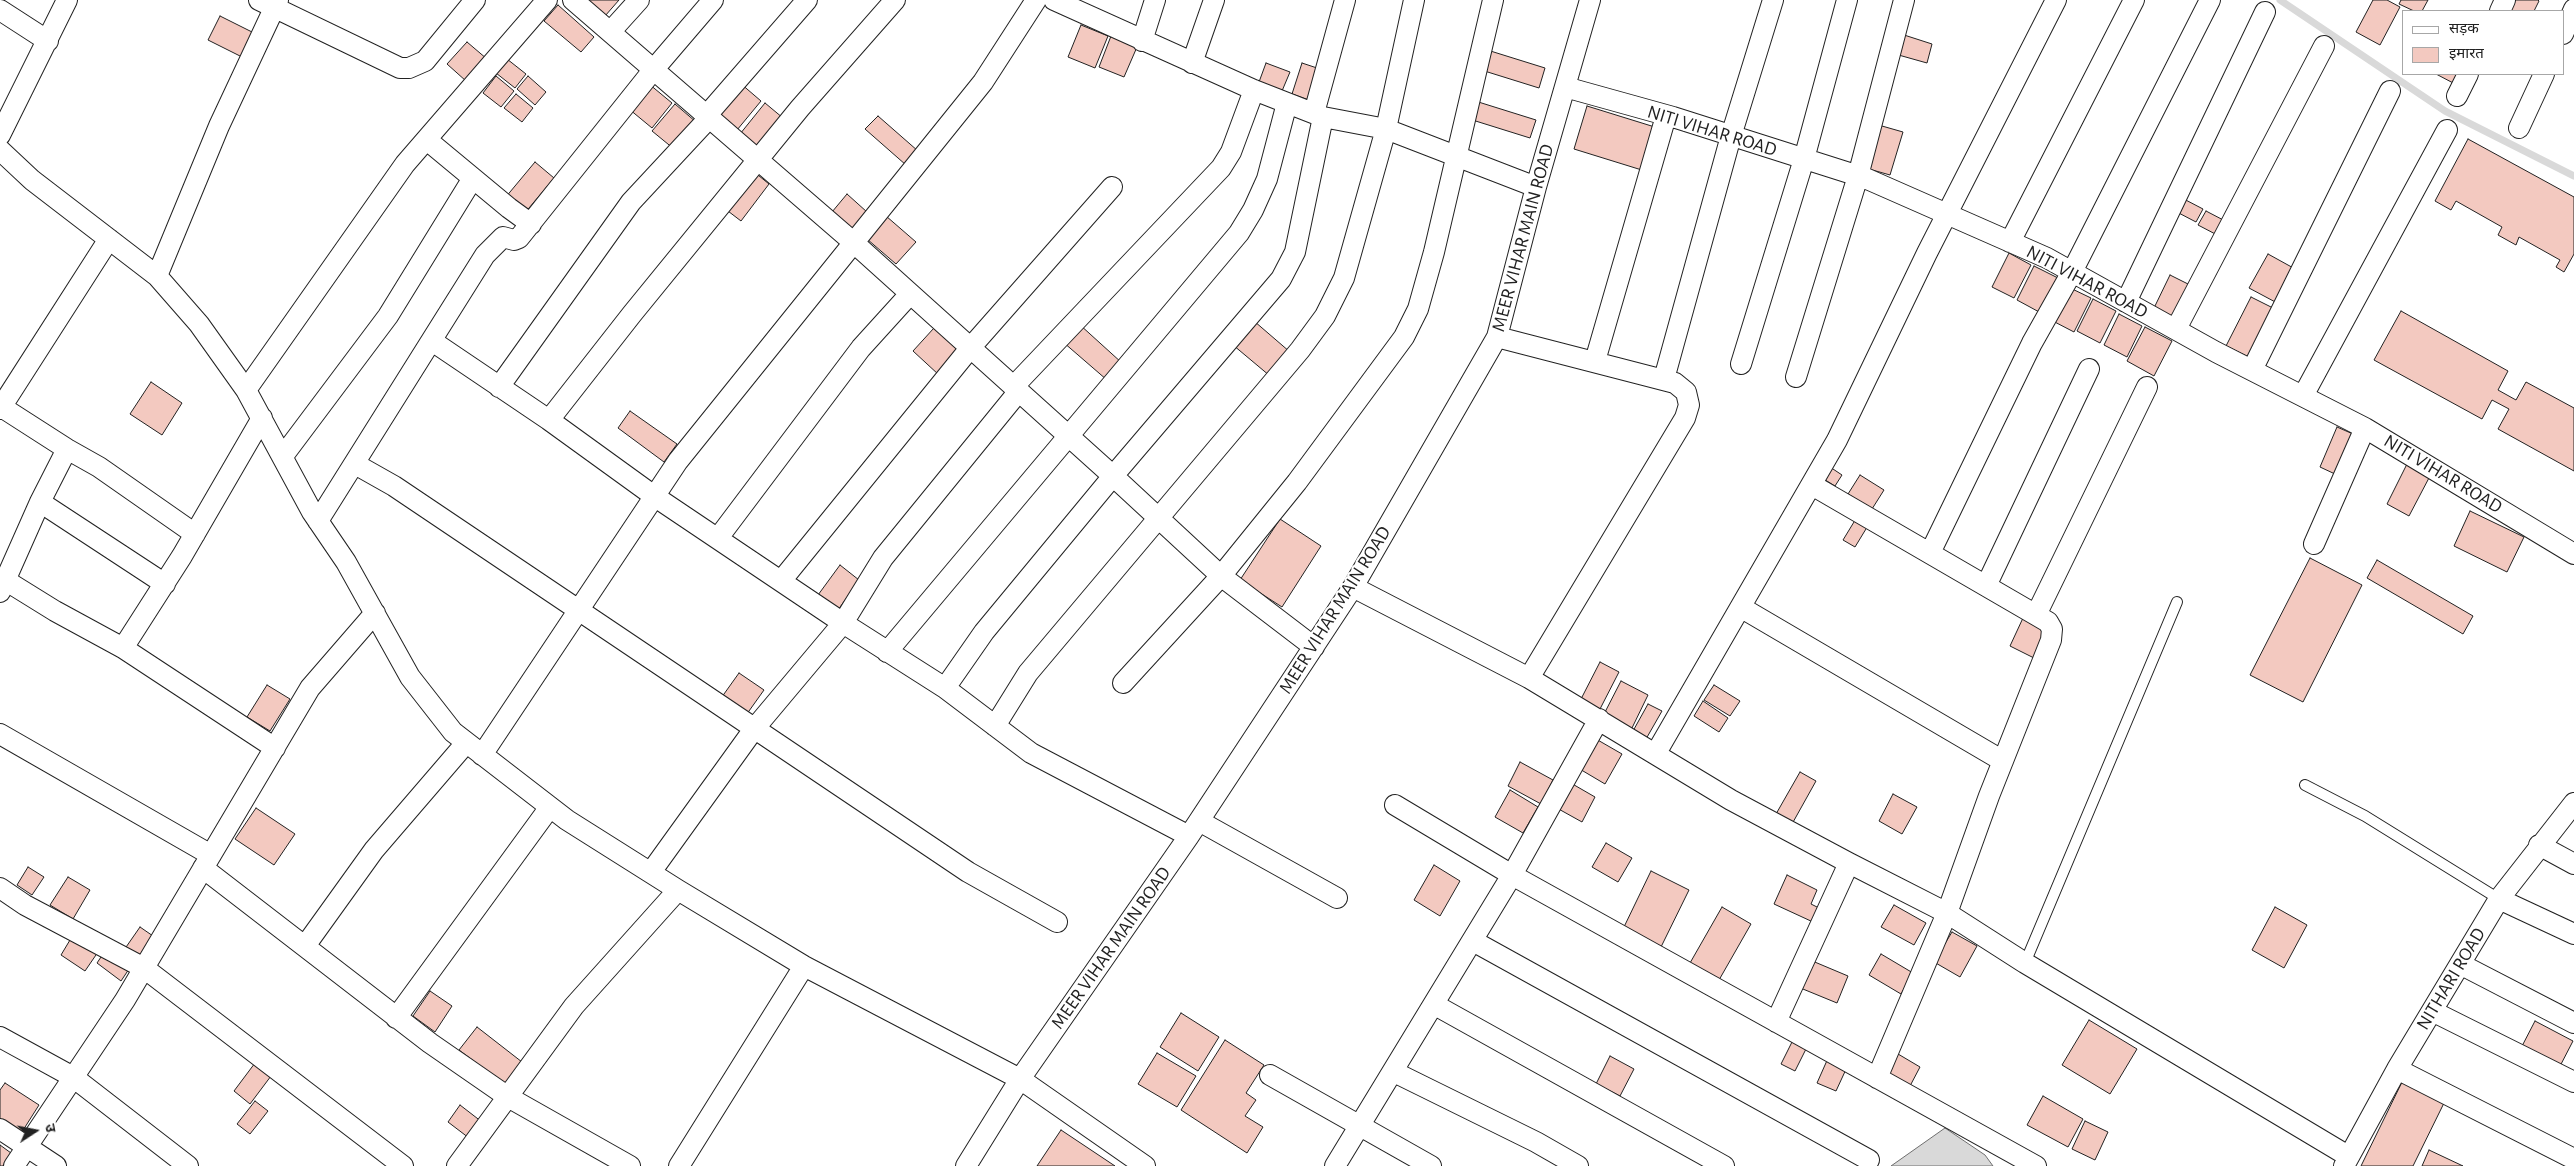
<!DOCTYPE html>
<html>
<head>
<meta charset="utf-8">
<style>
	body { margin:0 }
	#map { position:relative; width:2574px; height:1166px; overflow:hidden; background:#fff; font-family:"Alegreya Sans","Noto Sans Devanagari",sans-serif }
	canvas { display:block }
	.legend { position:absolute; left:2402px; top:10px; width:162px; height:65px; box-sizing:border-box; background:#fff; border:1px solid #a7a7a7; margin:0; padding:6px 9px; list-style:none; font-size:15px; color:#222 }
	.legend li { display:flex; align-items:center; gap:10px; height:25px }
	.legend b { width:25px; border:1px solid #a7a7a7 }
	.north { position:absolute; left:10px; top:1106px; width:50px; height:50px; -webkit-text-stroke:4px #fff; paint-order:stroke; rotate:79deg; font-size:14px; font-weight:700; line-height:20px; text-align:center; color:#222 }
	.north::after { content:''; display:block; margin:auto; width:18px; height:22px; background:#222; clip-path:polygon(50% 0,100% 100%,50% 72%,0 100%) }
</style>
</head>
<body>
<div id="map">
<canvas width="2574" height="1166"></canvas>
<ul class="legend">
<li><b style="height:6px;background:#fff"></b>सड़क</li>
<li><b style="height:14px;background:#f3c9c0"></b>इमारत</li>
</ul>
<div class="north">उ</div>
</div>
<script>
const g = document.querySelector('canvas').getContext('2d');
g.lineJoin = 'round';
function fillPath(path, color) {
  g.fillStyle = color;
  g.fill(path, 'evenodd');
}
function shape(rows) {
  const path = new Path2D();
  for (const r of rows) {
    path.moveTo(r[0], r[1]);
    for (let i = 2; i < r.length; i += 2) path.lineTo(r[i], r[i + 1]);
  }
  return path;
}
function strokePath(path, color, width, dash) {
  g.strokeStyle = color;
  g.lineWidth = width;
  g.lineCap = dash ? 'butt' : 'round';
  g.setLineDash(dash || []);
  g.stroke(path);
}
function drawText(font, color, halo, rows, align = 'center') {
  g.font = font + ' "Alegreya Sans",sans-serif';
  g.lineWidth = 4;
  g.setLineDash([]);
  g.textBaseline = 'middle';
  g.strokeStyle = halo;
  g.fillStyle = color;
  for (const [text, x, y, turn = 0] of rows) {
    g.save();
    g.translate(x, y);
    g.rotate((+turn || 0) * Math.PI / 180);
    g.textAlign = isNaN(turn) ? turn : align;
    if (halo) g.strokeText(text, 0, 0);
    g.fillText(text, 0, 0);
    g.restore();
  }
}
const water = shape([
	[1945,1128,1985,1155,1993,1166,1891,1166,1945,1128]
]);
fillPath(water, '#d9d9d9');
strokePath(water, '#6f6f6f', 1);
strokePath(shape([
	[2280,0,2445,111,2574,176]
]), '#d9d9d9', 7);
const building = shape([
	[586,0,619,0,605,16,586,0],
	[2373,0,2387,0,2400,7,2380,45,2356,32,2373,0],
	[2401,0,2428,0,2422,11,2414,11,2399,4,2401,0],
	[2510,0,2538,0,2539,1,2534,11,2504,11,2510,0],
	[558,5,594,37,581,52,544,21,558,5],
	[220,16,256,34,244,58,208,40,220,16],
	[1081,25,1108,36,1095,68,1068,57,1081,25],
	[1901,34,1932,44,1927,63,1895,54,1901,34],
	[1111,36,1137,47,1124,77,1099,67,1111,36],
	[467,42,487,59,466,81,447,64,467,42],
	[1484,49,1545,68,1539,88,1478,69,1484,49],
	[507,59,526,74,515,88,496,73,507,59],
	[1266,63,1290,72,1282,91,1259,82,1266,63],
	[1302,63,1320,69,1309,100,1292,94,1302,63],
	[2436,74,2463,74,2457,85,2436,74],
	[496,76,514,91,501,107,483,93,496,76],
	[528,76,546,92,535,105,517,89,528,76],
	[740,83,761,101,737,130,716,112,740,83],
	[649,84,672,103,652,128,629,109,649,84],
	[516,94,533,108,522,122,504,108,516,94],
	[1472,100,1536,120,1530,138,1466,118,1472,100],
	[765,103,783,118,759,149,740,134,765,103],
	[675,104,696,122,674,149,652,131,675,104],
	[1587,106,1658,128,1645,171,1574,149,1587,106],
	[878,116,918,151,906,165,865,129,878,116],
	[1875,124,1903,132,1890,175,1862,167,1875,124],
	[2468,139,2574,197,2574,254,2564,272,2556,267,2560,260,2519,237,2516,245,2498,235,2502,227,2456,201,2451,210,2435,201,2468,139],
	[535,162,554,178,524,214,505,198,535,162],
	[753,171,769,184,741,221,724,208,753,171],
	[847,194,867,212,851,230,832,212,847,194],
	[2180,197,2203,209,2196,222,2173,210,2180,197],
	[2206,211,2229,223,2221,237,2198,225,2206,211],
	[886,216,916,242,896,264,867,239,886,216],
	[2009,253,2031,265,2014,298,1992,287,2009,253],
	[2268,254,2297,270,2279,304,2249,288,2268,254],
	[2034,266,2058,278,2041,313,2017,300,2034,266],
	[2170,275,2192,286,2175,319,2154,308,2170,275],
	[2066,286,2091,298,2074,332,2049,319,2066,286],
	[2251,297,2275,309,2251,358,2226,346,2251,297],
	[2093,299,2116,311,2100,343,2077,331,2093,299],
	[2401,311,2508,371,2498,390,2516,400,2526,382,2574,408,2574,471,2498,429,2509,409,2492,400,2482,419,2374,360,2401,311],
	[2119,314,2142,326,2127,357,2104,345,2119,314],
	[1254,321,1290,352,1270,376,1233,345,1254,321],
	[1079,324,1122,363,1107,380,1063,342,1079,324],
	[2145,327,2172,341,2154,376,2127,361,2145,327],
	[934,328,960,352,939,375,913,351,934,328],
	[151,382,182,403,162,435,130,414,151,382],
	[630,411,677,444,664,462,618,428,630,411],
	[2337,427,2353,434,2335,474,2320,467,2337,427],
	[2407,464,2430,476,2409,516,2387,504,2407,464],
	[1830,467,1842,475,1835,486,1822,478,1830,467],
	[1860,475,1884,490,1872,509,1848,494,1860,475],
	[2470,511,2524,537,2507,572,2454,546,2470,511],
	[1857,517,1869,524,1855,547,1843,540,1857,517],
	[1280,519,1321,546,1282,607,1240,580,1280,519],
	[2310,558,2362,585,2303,702,2250,675,2310,558],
	[2377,560,2473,616,2463,634,2367,578,2377,560],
	[840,565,859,580,838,610,818,595,840,565],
	[2023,618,2051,632,2038,660,2010,646,2023,618],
	[1600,662,1619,672,1600,709,1581,699,1600,662],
	[739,673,764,690,744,718,719,701,739,673],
	[1621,681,1648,695,1631,730,1603,716,1621,681],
	[267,685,290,699,270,731,247,717,267,685],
	[1714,685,1740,701,1730,716,1704,700,1714,685],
	[1703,701,1728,718,1719,732,1694,716,1703,701],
	[1648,704,1662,711,1646,739,1633,731,1648,704],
	[1596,739,1622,754,1605,784,1578,768,1596,739],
	[1520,762,1553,780,1541,804,1508,786,1520,762],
	[1800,772,1816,781,1792,824,1776,814,1800,772],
	[1569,782,1595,797,1582,822,1555,807,1569,782],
	[1510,790,1538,807,1523,833,1495,817,1510,790],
	[1893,794,1917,807,1902,834,1879,821,1893,794],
	[256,808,295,834,274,865,235,839,256,808],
	[1606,843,1632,858,1618,882,1592,867,1606,843],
	[1434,865,1460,881,1440,916,1414,900,1434,865],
	[28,867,44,877,32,895,17,885,28,867],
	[1651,871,1689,890,1661,947,1623,929,1651,871],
	[1787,875,1817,890,1811,904,1819,908,1813,922,1774,904,1787,875],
	[68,877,90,890,73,919,50,905,68,877],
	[1894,905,1926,923,1914,945,1881,927,1894,905],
	[1722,907,1751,924,1719,980,1690,963,1722,907],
	[2275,907,2307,925,2284,968,2252,950,2275,907],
	[140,927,153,936,137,959,124,950,140,927],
	[1952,932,1977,946,1960,977,1934,962,1952,932],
	[73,935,98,952,85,971,61,955,73,935],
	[105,951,129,969,121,981,97,963,105,951],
	[1881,954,1913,973,1901,994,1869,975,1881,954],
	[1810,960,1848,976,1837,1003,1798,987,1810,960],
	[430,991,452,1006,435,1032,413,1016,430,991],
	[1181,1013,1219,1037,1198,1071,1160,1047,1181,1013],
	[2089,1020,2137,1049,2110,1094,2062,1065,2089,1020],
	[2535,1021,2573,1041,2558,1070,2520,1050,2535,1021],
	[477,1027,522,1062,506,1085,459,1050,477,1027],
	[1795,1036,1809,1043,1795,1071,1781,1064,1795,1036],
	[1225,1040,1264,1065,1246,1093,1256,1100,1245,1116,1263,1127,1247,1153,1181,1110,1225,1040],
	[1893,1051,1920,1067,1910,1086,1882,1070,1893,1051],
	[1157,1053,1196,1076,1177,1107,1138,1084,1157,1053],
	[1610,1056,1634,1069,1620,1096,1596,1084,1610,1056],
	[1829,1056,1848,1065,1836,1091,1817,1083,1829,1056],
	[255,1063,271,1076,250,1104,234,1091,255,1063],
	[2403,1080,2445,1101,2413,1166,2361,1166,2403,1080],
	[5,1083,39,1105,20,1135,0,1122,0,1090,5,1083],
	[2043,1096,2083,1119,2068,1147,2027,1125,2043,1096],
	[255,1101,268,1111,250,1134,237,1124,255,1101],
	[460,1105,482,1122,469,1138,448,1122,460,1105],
	[2085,1121,2108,1132,2095,1160,2072,1149,2085,1121],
	[1061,1130,1115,1166,1037,1166,1061,1130],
	[0,1145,11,1153,3,1166,0,1166,0,1145],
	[2429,1150,2463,1166,2422,1166,2429,1150]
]);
fillPath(building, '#f3c9c0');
strokePath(building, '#222', 1);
const service = shape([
	[2305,785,2365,816,2499,899],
	[2025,963,2177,602]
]);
const minor = shape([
	[259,0,400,68,409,68,425,61,475,0],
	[573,0,853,242,1113,476,1221,576,1314,647],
	[1054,0,1254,90,1323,117,1386,129,1536,187],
	[0,10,48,41],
	[2500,11,2505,0],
	[611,31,639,0],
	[2563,34,2574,9],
	[1142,41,1155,0],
	[1192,63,1214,0],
	[1565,87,1673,117,1865,178,2047,258,2216,352,2365,428,2574,554],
	[2457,96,2468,74],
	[1314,113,1345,0],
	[707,115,807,0],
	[2519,128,2544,74],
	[0,135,67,0],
	[427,140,509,208,531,224],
	[0,150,32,180,157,276,199,324,246,390,312,512,346,562,410,677,453,732,567,820,678,890,804,966,1020,1079,1145,1166],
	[2010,242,2134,0],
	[157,276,219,126,278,0],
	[2126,302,2265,12],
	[2176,329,2324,46],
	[1497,337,1675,383,1686,392,1689,405,1685,418,1529,678],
	[432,341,549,420,654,496,843,623,945,688,1031,753,1189,836],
	[1595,361,1666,116],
	[1741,364,1804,159,1847,0],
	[2252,370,2390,91],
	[1796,377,1858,176,1904,0],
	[1664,379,1731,136,1773,0],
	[1014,386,1221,168,1231,152,1254,90],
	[499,387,631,202,710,117],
	[246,390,405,164,547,0],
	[2303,396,2447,130],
	[0,406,67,449,99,467,195,534],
	[0,409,109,239],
	[549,420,632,314,800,108,895,0],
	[283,456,388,316,473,178],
	[355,464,394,486,968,872,1057,922],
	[1812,485,2036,615,2048,622,2052,629,2051,640,1989,796,1947,913,1877,1078],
	[40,502,165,584],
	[318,521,485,255,503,237,514,240,519,238,654,69,713,0],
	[718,538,861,348,910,294],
	[2314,544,2365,428],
	[1930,553,2032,343,2072,272,2210,0],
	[5,580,55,611,123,648,275,748],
	[781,581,971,347,1112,187],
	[1986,586,2089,369],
	[1353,587,1529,678,1731,800,1849,863,1947,913,2025,963,2348,1156],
	[0,592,40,502,67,449],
	[1742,608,2003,761],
	[2036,615,2147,387],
	[123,648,182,556,262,418],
	[887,652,1239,233,1253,210,1267,179,1287,103],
	[1123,683,1221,576,1297,482,1404,337,1418,309,1434,252,1493,0],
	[945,688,984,632,1113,476,1281,279,1295,252,1323,117],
	[995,726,1028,673,1300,350,1325,316,1344,278,1386,129,1414,0],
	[0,734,211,855],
	[1656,753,1837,440,1927,253,2056,0],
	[482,755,678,461,983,82,1036,0],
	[1395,805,1512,875,2036,1166],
	[1199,821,1337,898],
	[2539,845,2574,864],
	[203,868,430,1043,508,1097,630,1166],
	[651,872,754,729,843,623,883,558,1019,391],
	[0,888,25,905,144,968,403,1166],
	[2499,899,2574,934],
	[1473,941,1869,1160],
	[305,946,374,850,466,743],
	[2460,964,2574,1023],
	[1435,1005,1724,1166],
	[2432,1011,2574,1082],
	[396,1018,550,807],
	[1776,1022,1849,863],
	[0,1037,73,1077,188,1166],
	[2397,1069,2574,1159],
	[1394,1072,1536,1142,1578,1166],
	[1270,1075,1431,1166],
	[0,1129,56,1166],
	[14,1166,125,1000,310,688,375,613],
	[457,1166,574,1006,678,890],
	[679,1166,804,966],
	[966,1166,1020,1079,1189,836,1353,587,1497,337,1536,187,1590,0],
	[1335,1166,1512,875,1599,719],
	[2344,1166,2397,1069,2499,899,2574,803]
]);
strokePath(service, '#222', 12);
strokePath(minor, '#222', 22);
strokePath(service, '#fff', 10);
strokePath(minor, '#fff', 20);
drawText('19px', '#222', '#fff', [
	["NITI VIHAR ROAD",1712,131,17],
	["MEER VIHAR MAIN ROAD",1523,238,-75],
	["NITI VIHAR ROAD",2087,282,28],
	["NITI VIHAR ROAD",2443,474,31],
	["MEER VIHAR MAIN ROAD",1335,610,-58],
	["MEER VIHAR MAIN ROAD",1111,948,-55],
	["NITHARI ROAD",2451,979,-59]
]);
</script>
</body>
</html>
